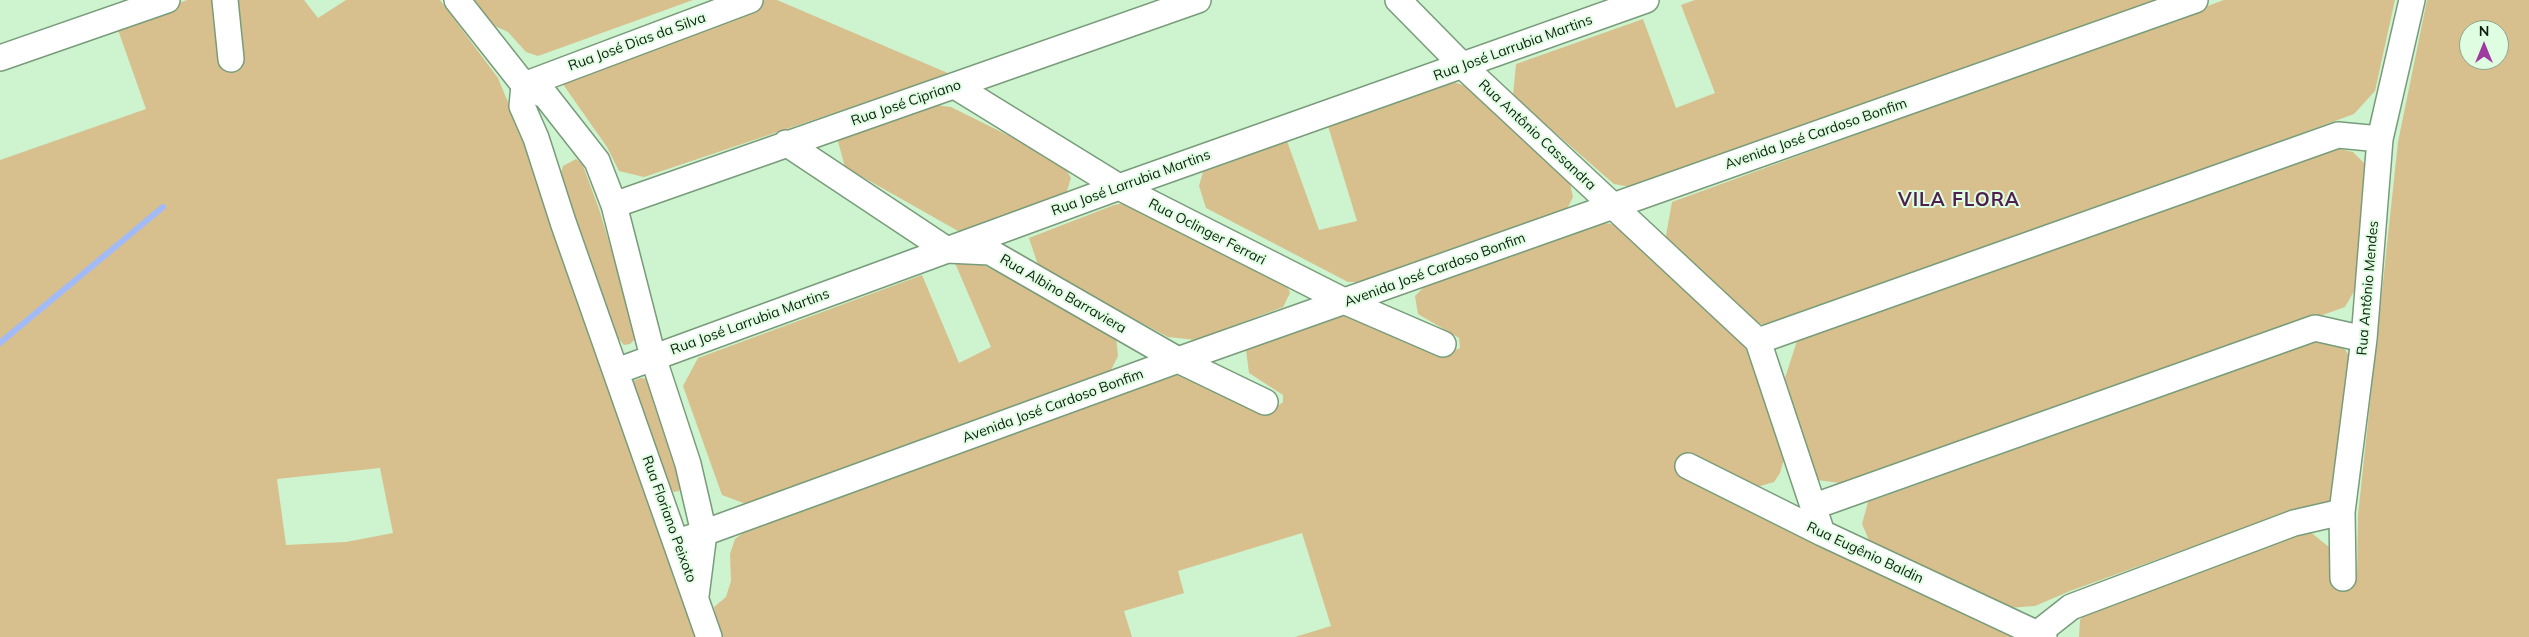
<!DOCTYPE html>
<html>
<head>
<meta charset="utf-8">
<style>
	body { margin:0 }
	#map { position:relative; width:2529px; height:637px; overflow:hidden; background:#cdf3cf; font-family:Mulish,sans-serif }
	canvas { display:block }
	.north { position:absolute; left:2459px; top:20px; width:50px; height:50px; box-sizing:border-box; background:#dffee1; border:1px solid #8ca48e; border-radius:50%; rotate:0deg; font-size:14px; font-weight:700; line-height:20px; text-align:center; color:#101e12 }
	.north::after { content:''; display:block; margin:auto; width:18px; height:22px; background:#9e3ba1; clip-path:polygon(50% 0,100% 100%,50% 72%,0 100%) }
</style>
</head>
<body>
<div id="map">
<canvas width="2529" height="637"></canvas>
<div class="north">N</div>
</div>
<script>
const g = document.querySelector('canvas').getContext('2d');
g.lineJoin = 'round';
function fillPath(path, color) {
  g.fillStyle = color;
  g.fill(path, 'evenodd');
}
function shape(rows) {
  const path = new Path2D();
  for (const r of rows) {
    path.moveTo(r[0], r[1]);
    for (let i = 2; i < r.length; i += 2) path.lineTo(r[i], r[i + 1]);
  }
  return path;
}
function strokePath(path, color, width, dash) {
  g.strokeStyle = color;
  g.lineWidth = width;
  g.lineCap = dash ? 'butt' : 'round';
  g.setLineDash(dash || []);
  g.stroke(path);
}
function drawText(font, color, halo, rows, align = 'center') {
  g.font = font + ' Mulish,sans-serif';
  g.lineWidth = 4;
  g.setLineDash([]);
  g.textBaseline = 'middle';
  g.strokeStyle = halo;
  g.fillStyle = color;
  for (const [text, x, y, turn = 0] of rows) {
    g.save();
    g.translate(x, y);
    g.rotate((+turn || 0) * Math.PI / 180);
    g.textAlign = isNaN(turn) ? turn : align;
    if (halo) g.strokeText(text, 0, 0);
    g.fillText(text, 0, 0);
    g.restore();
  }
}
fillPath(shape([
	[187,0,211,0,214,3,233,0,304,0,318,18,346,0,440,0,498,78,524,141,555,224,644,492,698,637,0,637,0,160,146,109,117,27],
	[380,468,393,533,346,542,286,545,277,479],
	[473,0,693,0,538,56,526,52,508,32,493,25],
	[739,0,777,0,950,74,644,177,619,171,607,147,560,80],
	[1695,0,2162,0,1636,188,1614,184,1513,96,1516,64,1643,19,1676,108,1715,93,1681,5],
	[2224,0,2395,0,2375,91,2354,114,1775,326,1754,323,1665,241,1672,202],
	[2427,0,2529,0,2529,637,2079,637,2080,620,2089,608,2309,531,2329,547,2332,584,2335,588,2349,585,2357,575,2358,515,2398,142],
	[2469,30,2499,30,2499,60,2469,60],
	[1450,81,1472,88,1570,183,1573,197,1566,211,1374,282,1348,282,1206,208,1199,186,1203,172,1287,141,1319,230,1357,221,1328,126],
	[928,104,951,107,1062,162,1071,178,1066,194,977,230,958,231,845,167,837,138],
	[2335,148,2353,152,2366,165,2360,281,2345,307,1848,484,1817,480,1785,378,1797,341],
	[576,159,582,163,599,209,636,332,634,340,630,344,624,345,617,337,575,221,561,173,563,166],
	[1129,202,1285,280,1290,293,1283,307,1196,340,1168,337,1039,268,1029,238,1114,205],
	[1604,223,1619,225,1745,347,1786,452,1780,473,1774,482,1757,487,2015,637,1295,637,1331,626,1302,533,1178,571,1184,593,1124,611,1132,637,720,637,714,607,726,597,731,581,730,554,735,539,747,530,1173,374,1193,375,1271,411,1283,402,1283,395,1249,373,1246,350,1338,314,1360,314,1450,352,1460,348,1459,338,1418,314,1415,296,1427,284],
	[955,263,980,263,1116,336,1118,356,1110,372,746,504,722,495,683,386,698,358,922,275,959,363,991,347],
	[2318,341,2340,343,2349,355,2334,499,2328,504,2294,510,2070,591,2035,606,2008,608,1872,547,1862,524,1868,502],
	[641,378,647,379,652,384,684,485,679,491,674,492,667,485,630,387,633,381]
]), '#d7c08e');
strokePath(shape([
	[0,343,163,207]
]), '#a2bbf7', 6);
const minor = shape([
	[225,0,231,59],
	[457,0,524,85,546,96,597,161,614,205,653,357,688,464,704,533,696,596],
	[1398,0,1463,66,1758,341,1822,533],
	[0,58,167,0],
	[524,85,522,106,536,138,563,222,709,637],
	[524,85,750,0],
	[955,86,1119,187,1346,302,1443,344],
	[786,143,947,250,990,252,1178,360,1265,402],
	[614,205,1198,0],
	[1758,341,2338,135,2380,139],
	[617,371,1119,187,1646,0],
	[1688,466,1822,533,2044,637],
	[1815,506,2315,328,2364,339],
	[676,543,1178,360,2195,0],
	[2343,578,2342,512,2364,339,2380,139,2412,0],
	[2038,633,2071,607,2294,523,2342,512]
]);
strokePath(minor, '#789c7a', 28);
strokePath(minor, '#fff', 25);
drawText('14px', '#101e12', '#dffee1', [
	["Rua José Dias da Silva",637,42,-20],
	["Rua José Larrubia Martins",1513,48,-20],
	["Rua José Cipriano",906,103,-19],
	["Avenida José Cardoso Bonfim",1816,134,-19],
	["Rua Antônio Cassandra",1537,135,43],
	["Rua José Larrubia Martins",1131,183,-20],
	["Rua Oclinger Ferrari",1207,232,27],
	["Avenida José Cardoso Bonfim",1435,270,-20],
	["Rua Antônio Mendes",2368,288,-85],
	["Rua Albino Barraviera",1063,294,30],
	["Rua José Larrubia Martins",750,322,-20],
	["Avenida José Cardoso Bonfim",1053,406,-20],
	["Rua Floriano Peixoto",669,519,70],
	["Rua Eugênio Baldin",1865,553,25]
]);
g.letterSpacing = '1px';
drawText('bold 19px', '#4f1f50', '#dffee1', [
	["VILA FLORA",1959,200]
]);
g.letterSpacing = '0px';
</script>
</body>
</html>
